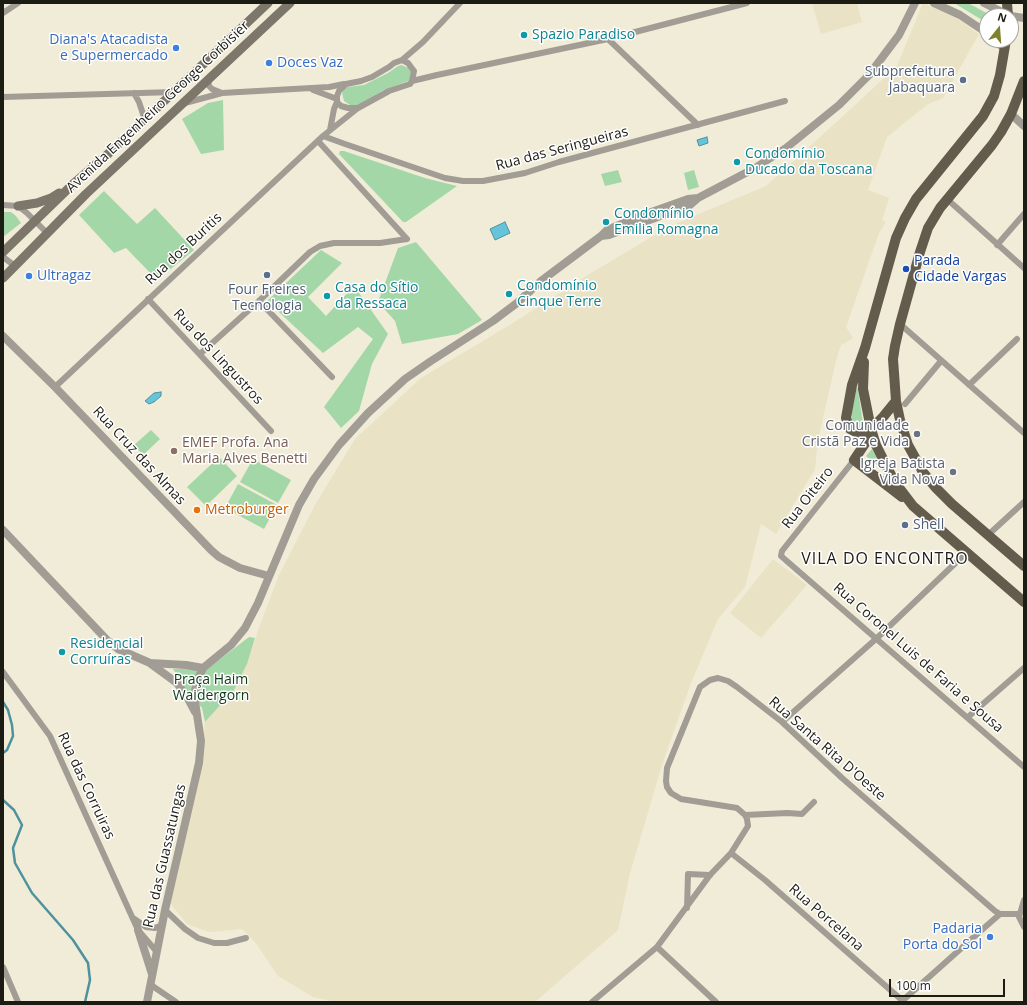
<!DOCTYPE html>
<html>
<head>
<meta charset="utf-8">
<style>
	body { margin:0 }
	#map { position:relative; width:1027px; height:1005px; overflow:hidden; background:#f1ecd7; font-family:"Open Sans",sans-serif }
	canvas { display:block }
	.frame { position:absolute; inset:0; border:4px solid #1d1c14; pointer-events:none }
	.north { position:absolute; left:979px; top:8px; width:40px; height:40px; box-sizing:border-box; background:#fff; border:1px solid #a5a4a1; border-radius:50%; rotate:17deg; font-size:11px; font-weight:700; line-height:16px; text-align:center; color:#1d1c14 }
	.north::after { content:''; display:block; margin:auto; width:14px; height:18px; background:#7f822d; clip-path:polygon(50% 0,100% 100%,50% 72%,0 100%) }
	.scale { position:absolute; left:889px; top:979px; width:116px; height:18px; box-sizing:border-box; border:2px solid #1d1c14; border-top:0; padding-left:5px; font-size:12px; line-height:14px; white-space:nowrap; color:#1d1c14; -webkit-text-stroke:3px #fff; paint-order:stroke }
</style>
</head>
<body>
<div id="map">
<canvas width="1027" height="1005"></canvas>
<div class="frame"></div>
<div class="north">N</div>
<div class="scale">100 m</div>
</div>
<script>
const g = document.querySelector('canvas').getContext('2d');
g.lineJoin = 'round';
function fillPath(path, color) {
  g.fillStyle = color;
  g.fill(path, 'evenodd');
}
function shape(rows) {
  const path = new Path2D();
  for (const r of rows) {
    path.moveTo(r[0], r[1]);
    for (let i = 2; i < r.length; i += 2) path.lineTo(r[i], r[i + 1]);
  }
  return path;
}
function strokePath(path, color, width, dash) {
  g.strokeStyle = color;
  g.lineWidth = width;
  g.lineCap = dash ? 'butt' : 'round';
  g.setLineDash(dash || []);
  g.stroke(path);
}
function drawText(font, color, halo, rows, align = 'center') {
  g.font = font + ' "Open Sans",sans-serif';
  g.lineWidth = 3;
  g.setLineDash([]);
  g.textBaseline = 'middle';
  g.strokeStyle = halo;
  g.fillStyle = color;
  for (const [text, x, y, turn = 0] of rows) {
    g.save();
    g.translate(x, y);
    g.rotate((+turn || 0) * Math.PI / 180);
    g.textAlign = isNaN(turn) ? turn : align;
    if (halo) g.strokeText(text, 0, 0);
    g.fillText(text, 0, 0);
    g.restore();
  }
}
fillPath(shape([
	[812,3,857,3,862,22,821,34],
	[923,3,942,11,961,21,979,34,943,98,928,104,887,137,868,190,889,198,882,220,886,222,879,233,846,327,853,338,841,345,836,361,818,440,815,469,776,534,761,524,745,587,718,619,691,683,662,765,630,873,618,930,535,1002,336,1002,313,997,278,976,255,942,242,929,209,932,187,924,170,903,202,756,205,722,234,690,247,664,261,622,279,575,315,505,355,439,421,378,508,326,591,273,670,226,766,186,842,117,897,66],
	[773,559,807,585,761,638,730,613]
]), '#e9e2c5');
fillPath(shape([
	[954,3,968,3,992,16,987,16,987,23],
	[401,65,409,68,411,71,411,78,408,81,382,91,357,106,350,105,344,101,342,93,344,89,347,87,364,85,388,73,398,66],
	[223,100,224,150,201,154,182,119,208,103],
	[340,151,344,151,425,178,457,186,406,222,403,222,339,154],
	[618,170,622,182,605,186,601,174],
	[694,170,699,187,688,190,684,173],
	[104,191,137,224,155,208,194,250,157,280,126,248,114,253,79,215],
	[3,212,11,212,16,216,21,223,3,237],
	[416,242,482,320,458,334,402,344,395,321,378,302,398,248],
	[321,250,342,263,308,297,326,316,354,286,388,334,372,364,359,411,341,428,324,407,373,339,358,327,323,353,267,301],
	[857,384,863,423,860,427,856,427,852,424,852,411],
	[151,430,160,439,143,455,134,445],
	[872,449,883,470,866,456],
	[219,457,237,476,206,506,187,487],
	[253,459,291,480,278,503,240,482],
	[238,484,277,505,264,529,225,508],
	[249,637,255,638,247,664,234,690,205,722,202,708,189,693,173,669,207,669]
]), '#a3d7a8');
const water = shape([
	[707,137,708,143,699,146,697,140,707,137],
	[505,222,510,233,495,240,490,229,505,222],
	[161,392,161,396,154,402,149,404,145,401,154,393,161,392]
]);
fillPath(water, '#65c4d9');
strokePath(water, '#4f929e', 1);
strokePath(shape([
	[3,702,8,710,12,725,13,736,7,750,3,753],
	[3,800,14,810,22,825,13,848,15,863,32,893,73,940,88,963,90,980,85,1002]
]), '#4f929e', 2.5);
strokePath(shape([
	[3,13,18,3],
	[608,39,698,125],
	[402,60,408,63,414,71,412,81,410,84,389,91,358,108,348,108,341,106,337,102,337,96,339,91,346,84,361,81,372,77,389,67,394,63,402,60],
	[402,60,423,42,460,3],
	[208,80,209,86,212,89,222,93],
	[412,81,437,75,608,39,747,3],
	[313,90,337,99],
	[134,93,139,102,145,120],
	[3,97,175,92],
	[185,103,222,93,329,87,344,84],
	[330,130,334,109,337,102],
	[323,136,345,144,445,178,463,181,483,181,525,173,559,162,785,101],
	[318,141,407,239],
	[947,199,1024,268],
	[3,205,18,206,27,213,47,233],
	[997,245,1024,214],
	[3,257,15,266],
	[148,299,271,431],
	[259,301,332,377],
	[900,324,1024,433],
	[200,354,259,301,310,252,320,246,334,243,380,243,407,239],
	[969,385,1017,339],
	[55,387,323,136,358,108],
	[905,404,941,361],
	[854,460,782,551,781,556,1024,767],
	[988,535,1024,502],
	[3,672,50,736,138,930,157,952],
	[968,717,1024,668],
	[782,722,877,638,967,552],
	[814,802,802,814,787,813,745,815,737,808,681,799,671,793,667,787,666,781,667,768,700,687,710,680,718,678,728,681,737,687,782,722,842,778,995,911,1000,914,1019,914],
	[731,853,765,880,904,1002],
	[1024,900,1019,917,1024,927],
	[687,908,688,874,710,875],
	[165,910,185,929,198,938,214,943,227,943,246,938],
	[133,918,146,927,155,928,162,925],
	[657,947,716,1002],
	[3,967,18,1002],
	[151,985,176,1002],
	[592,1002,657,947,710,875,731,853,748,826,747,819,745,815],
	[901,1002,984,928,1000,914]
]), '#a19c94', 6);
strokePath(shape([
	[934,3,960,15,987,33],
	[984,3,1010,16],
	[1011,16,1024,18],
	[994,40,1005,49],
	[1011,114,1024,126],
	[601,236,609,235,690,205,698,198,755,168,786,148,839,105,869,75,899,35,915,3],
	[3,336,55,387,211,550,219,557,240,568,269,576],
	[3,530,107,640,118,649,150,663,186,665,203,668,231,645,245,628,258,603,299,505,314,479,339,445,368,413,405,379,431,361,493,321,517,303,541,281,601,236,607,230,643,215,688,199,698,198],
	[151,664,177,683,186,695,195,712],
	[138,930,152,974],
	[147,1002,165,910,199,763,201,741,194,695,198,679,203,668]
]), '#a19c94', 8);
strokePath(shape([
	[18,206,37,203,51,198,59,193],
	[3,252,72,185,108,154,268,3],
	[3,278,86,194,290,3]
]), '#7d766a', 9);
strokePath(shape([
	[1007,3,1008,16],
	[1024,81,1011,114,1001,132,992,145,940,208,928,228,920,252,900,324,895,346,893,359,896,401,900,420,908,445,923,472,935,487,952,504,1024,566],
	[864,362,863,389,871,429,876,445,894,481,913,506,1024,602],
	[896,401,883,417,871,429,859,433,854,431,850,429,846,418,852,385,865,348,896,238,905,218,916,199,983,116,994,96,1000,75,1006,40],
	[872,433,854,460,902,497]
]), '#635b4c', 10);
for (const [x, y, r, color] of [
	[524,35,4,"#0f9aa8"],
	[176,48,4,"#3f7fe0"],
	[269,63,4,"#3f7fe0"],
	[963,80,4,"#5c6f8a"],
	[737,162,4,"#0f9aa8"],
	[606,222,4,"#0f9aa8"],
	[906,269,4,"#1a4fb4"],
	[267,275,4,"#5c6f8a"],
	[29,276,4,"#3f7fe0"],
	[509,294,4,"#0f9aa8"],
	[327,296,4,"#0f9aa8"],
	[917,434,4,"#6b7280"],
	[174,451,4,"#8d6e63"],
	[953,472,4,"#6b7280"],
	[197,510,4,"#e8710a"],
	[905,525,4,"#5c6f8a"],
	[62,652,4,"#0f9aa8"],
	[990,937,4,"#3f7fe0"]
]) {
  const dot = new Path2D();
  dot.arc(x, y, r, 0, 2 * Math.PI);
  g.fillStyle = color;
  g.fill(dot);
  strokePath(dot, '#fff', 1.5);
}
drawText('14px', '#0d838f', '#fff', [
	["Spazio Paradiso",532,35],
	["Condomínio",745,154],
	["Ducado da Toscana",745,170],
	["Condomínio",614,214],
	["Emilia Romagna",614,230],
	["Condomínio",517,286],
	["Cinque Terre",517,302],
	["Casa do Sítio",335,288],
	["da Ressaca",335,304],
	["Residencial",70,644],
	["Corruíras",70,660]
], 'left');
drawText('14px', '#366cbe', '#fff', [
	["Diana's Atacadista",168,40],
	["e Supermercado",168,56],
	["Doces Vaz",277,63,"left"],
	["Ultragaz",37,276,"left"],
	["Padaria",982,929],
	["Porta do Sol",982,945]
], 'right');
drawText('14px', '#4e5e75', '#fff', [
	["Subprefeitura",955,72],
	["Jabaquara",955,88],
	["Four Freires",267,290,"center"],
	["Tecnologia",267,306,"center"],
	["Shell",913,525,"left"]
], 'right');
drawText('14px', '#1d1c14', '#fff', [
	["Avenida Engenheiro George Corbisier",158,107,-43],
	["Rua das Seringueiras",562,149,-15],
	["Rua dos Buritis",184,249,-43],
	["Rua dos Lingustros",218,357,47],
	["Rua Cruz das Almas",139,456,47],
	["Rua Oiteiro",808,498,-52],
	["Rua Coronel Luis de Faria e Sousa",918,658,41],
	["Rua Santa Rita D'Oeste",827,749,41],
	["Rua das Corruiras",86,786,65],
	["Rua das Guassatungas",165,856,-77],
	["Rua Porcelana",826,918,41]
]);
drawText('14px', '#164399', '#fff', [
	["Parada",914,261],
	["Cidade Vargas",914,277]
], 'left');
drawText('14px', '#5b616d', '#fff', [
	["Comunidade",909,426],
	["Cristã Paz e Vida",909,442],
	["Igreja Batista",945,464],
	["Vida Nova",945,480]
], 'right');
drawText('14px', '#785e54', '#fff', [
	["EMEF Profa. Ana",182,443],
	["Maria Alves Benetti",182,459]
], 'left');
drawText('14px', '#c56008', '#fff', [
	["Metroburger",205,510]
], 'left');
drawText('14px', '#103a19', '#fff', [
	["Praça Haim",211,680],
	["Waidergorn",211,696]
]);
g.letterSpacing = '1px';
drawText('16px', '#1d1c14', '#fff', [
	["VILA DO ENCONTRO",885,559]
]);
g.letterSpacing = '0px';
</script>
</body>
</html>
